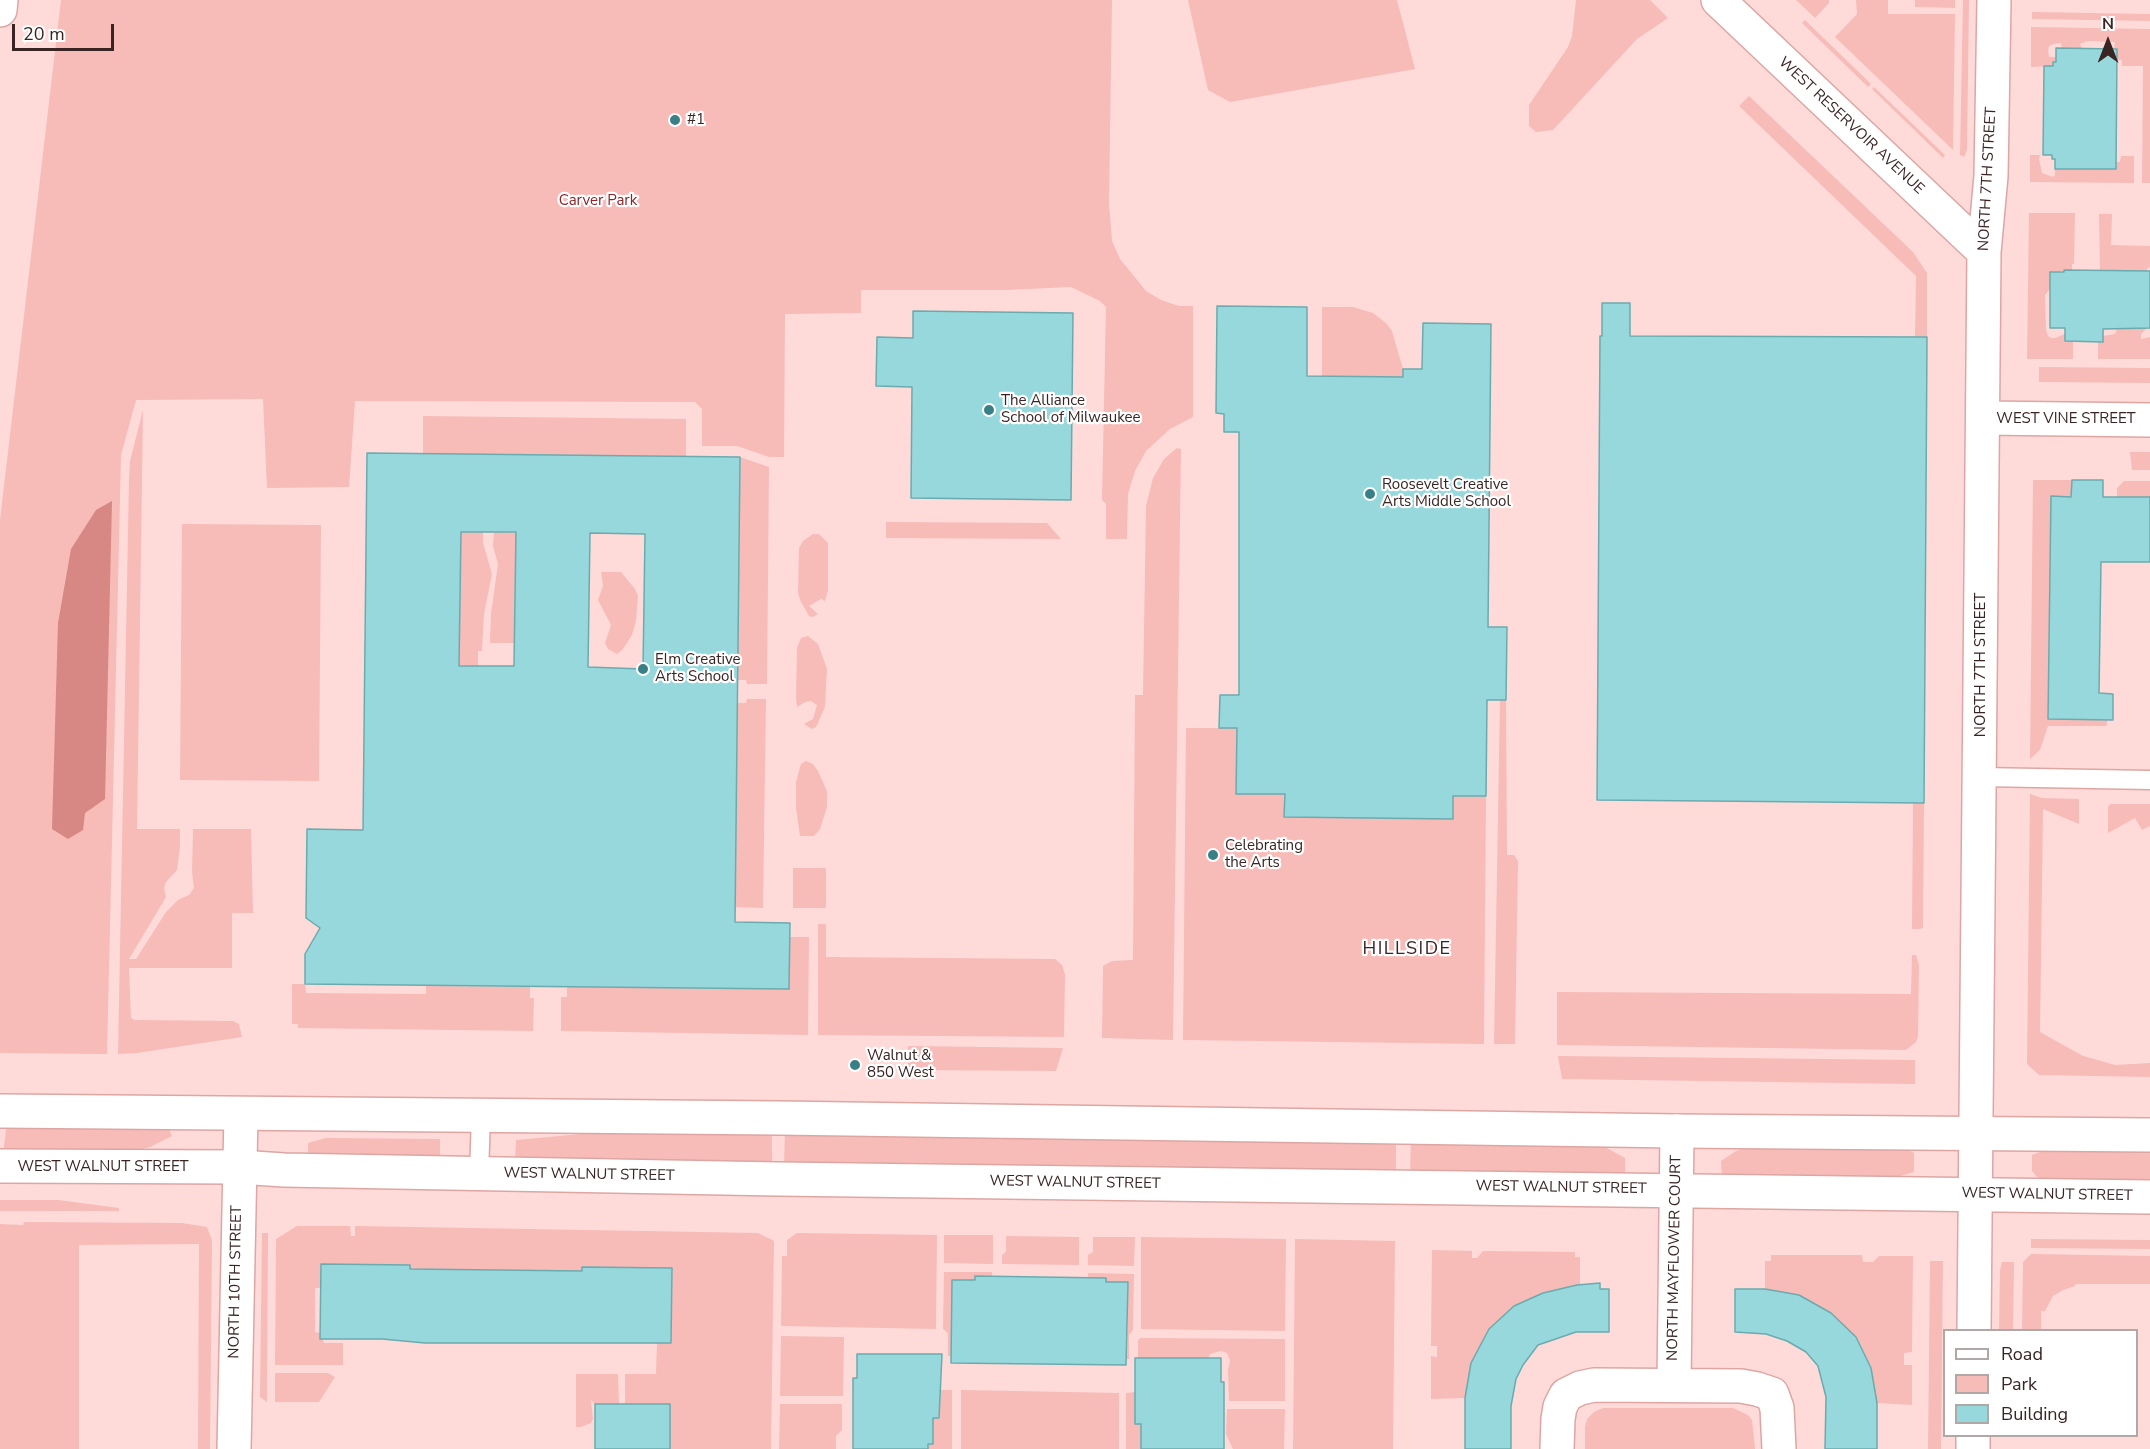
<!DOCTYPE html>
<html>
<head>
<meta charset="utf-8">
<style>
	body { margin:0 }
	#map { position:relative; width:2150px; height:1449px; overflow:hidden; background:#fedbd9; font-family:"Nunito Sans",sans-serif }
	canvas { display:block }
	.legend { position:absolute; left:1943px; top:1329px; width:195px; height:108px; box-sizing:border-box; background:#fff; border:2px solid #b0a7a7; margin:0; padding:8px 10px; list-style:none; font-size:18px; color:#392423 }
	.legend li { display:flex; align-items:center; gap:12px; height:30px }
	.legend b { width:30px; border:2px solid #b0a7a7 }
	.north { position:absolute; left:2078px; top:12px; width:60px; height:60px; -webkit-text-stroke:4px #fff; paint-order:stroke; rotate:0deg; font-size:16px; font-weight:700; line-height:24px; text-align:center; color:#392423 }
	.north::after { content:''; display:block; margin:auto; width:21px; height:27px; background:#392423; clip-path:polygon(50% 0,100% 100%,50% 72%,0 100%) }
	.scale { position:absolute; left:12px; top:24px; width:102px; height:27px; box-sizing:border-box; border:3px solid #392423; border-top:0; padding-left:8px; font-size:18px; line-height:21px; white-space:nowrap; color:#392423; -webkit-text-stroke:4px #fff; paint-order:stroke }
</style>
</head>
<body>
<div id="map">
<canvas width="2150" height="1449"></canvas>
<ul class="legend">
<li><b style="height:8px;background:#fff"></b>Road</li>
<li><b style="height:16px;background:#f7bbb8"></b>Park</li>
<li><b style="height:16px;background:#97d8dd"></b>Building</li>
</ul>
<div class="north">N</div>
<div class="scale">20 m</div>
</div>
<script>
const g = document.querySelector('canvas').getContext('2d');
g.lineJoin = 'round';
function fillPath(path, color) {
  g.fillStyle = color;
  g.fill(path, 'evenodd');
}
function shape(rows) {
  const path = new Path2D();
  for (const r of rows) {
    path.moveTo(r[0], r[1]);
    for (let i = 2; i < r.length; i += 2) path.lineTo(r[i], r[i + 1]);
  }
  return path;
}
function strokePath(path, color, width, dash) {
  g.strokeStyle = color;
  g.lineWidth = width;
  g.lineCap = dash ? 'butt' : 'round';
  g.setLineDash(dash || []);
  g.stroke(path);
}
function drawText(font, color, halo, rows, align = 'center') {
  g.font = font + ' "Nunito Sans",sans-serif';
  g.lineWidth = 4.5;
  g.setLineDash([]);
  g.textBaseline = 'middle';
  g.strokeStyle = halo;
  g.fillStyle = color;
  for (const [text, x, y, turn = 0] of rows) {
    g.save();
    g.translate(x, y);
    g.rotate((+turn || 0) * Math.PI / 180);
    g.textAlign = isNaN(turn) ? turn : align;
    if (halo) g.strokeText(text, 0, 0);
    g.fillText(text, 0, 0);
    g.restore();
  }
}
fillPath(shape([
	[61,0,1112,0,1109,203,1112,241,1120,259,1146,291,1161,300,1179,306,1193,306,1193,417,1170,429,1146,451,1135,471,1128,494,1127,539,1106,539,1106,504,1102,500,1106,307,1100,301,1071,287,1006,290,861,290,861,313,785,314,784,457,769,457,737,446,702,446,702,409,695,402,355,401,349,487,267,488,263,399,136,400,121,455,107,1054,0,1053,0,520],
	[1188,0,1397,0,1415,69,1230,102,1208,90],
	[1576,0,1650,0,1668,18,1637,39,1553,130,1536,132,1529,126,1529,105,1568,47,1572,36],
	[1796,0,1829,0,1829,3,1815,18],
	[1856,0,1888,0,1888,14,1955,14,1953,150,1835,37,1857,14],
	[1915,0,1955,0,1955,8,1915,7],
	[1963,0,1969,0,1967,150,1964,157,1960,155],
	[2032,12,2150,14,2150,21,2032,19],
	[1805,20,1871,84,1868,87,1802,23],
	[2031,27,2150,29,2150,183,2142,183,2143,66,2122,66,2122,60,2117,60,2117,49,2114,49,2115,42,2088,41,2080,44,2082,48,2062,48,2061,43,2054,44,2049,46,2048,50,2049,57,2056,57,2056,62,2053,62,2053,66,2031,67],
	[1874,87,1945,155,1943,158,1872,89],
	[1749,96,1913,252,1927,273,1927,338,1915,337,1916,276,1739,106],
	[2030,155,2040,155,2039,159,2042,173,2053,177,2055,175,2055,169,2116,169,2116,162,2120,162,2121,156,2134,156,2134,183,2030,182],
	[2029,213,2075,213,2074,264,2072,264,2072,270,2050,272,2050,289,2045,295,2046,330,2048,336,2051,338,2055,338,2065,334,2065,341,2073,341,2073,359,2027,359],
	[2099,214,2112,214,2111,245,2150,246,2150,267,2147,268,2147,328,2141,334,2141,339,2150,337,2150,359,2098,359,2098,342,2103,342,2103,336,2115,334,2117,329,2120,328,2100,271],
	[1322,307,1353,307,1373,313,1386,323,1392,331,1396,345,1403,369,1403,377,1322,376],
	[2039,367,2150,368,2150,383,2039,382],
	[143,410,137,829,180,829,180,847,177,870,166,882,164,888,166,897,129,959,136,959,166,912,178,900,189,895,194,888,192,872,193,829,251,829,253,913,232,913,232,968,129,968,131,1018,135,1020,233,1021,239,1024,242,1037,137,1053,118,1054,129,480,130,461],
	[423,416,686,419,686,457,423,454],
	[1177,448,1181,449,1173,1040,1102,1038,1103,966,1112,961,1133,960,1135,695,1143,695,1146,506,1153,478,1164,459],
	[2130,452,2150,452,2150,470,2132,470],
	[740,457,769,467,767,684,747,684,746,680,737,680],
	[2033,480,2072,480,2071,497,2052,496,2048,719,2107,720,2107,724,2106,726,2048,726,2040,750,2030,759],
	[2124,481,2150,481,2150,497,2117,497,2117,488],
	[886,522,1047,523,1061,539,886,538],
	[182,524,321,525,319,781,180,780],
	[461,532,483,532,483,543,492,574,484,614,482,651,478,651,478,666,459,665],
	[494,532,516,533,515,643,490,643,491,614,498,564,493,546],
	[813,534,819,534,828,543,828,590,825,601,821,599,809,606,818,614,813,617,809,616,800,600,798,592,799,548,803,541],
	[601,572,621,572,635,589,638,596,636,621,632,635,623,649,617,654,608,649,605,643,611,625,598,600,603,586],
	[808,636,818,644,827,669,825,707,816,727,812,729,804,724,813,719,817,705,811,701,805,702,797,707,796,698,797,648,801,638],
	[747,699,766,699,763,908,735,907,737,703,746,703],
	[1500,700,1506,700,1507,855,1514,855,1518,861,1515,1044,1494,1044],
	[1186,728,1237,728,1236,793,1285,794,1285,817,1452,819,1453,796,1486,796,1484,1044,1183,1040],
	[806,761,813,764,818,771,827,791,827,807,820,829,814,836,800,836,796,808,796,782,801,764],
	[2030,794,2042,798,2079,799,2079,824,2043,809,2040,1032,2083,1056,2098,1060,2115,1065,2150,1063,2150,1077,2039,1075,2027,1064],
	[1913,803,1924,803,1923,928,1919,929,1912,929],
	[2110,804,2150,804,2150,826,2142,830,2135,818,2108,833,2108,807],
	[793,868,826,868,826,908,793,908],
	[818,924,826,924,826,957,1055,959,1062,965,1065,974,1064,1037,818,1035],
	[790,937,809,937,808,1035,561,1031,561,997,567,997,567,987,789,989],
	[1912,955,1916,955,1919,965,1918,1036,1916,1042,1906,1050,1557,1045,1557,992,1911,994],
	[292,984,305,984,306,993,426,994,426,986,530,987,530,998,534,998,533,1031,298,1028,298,1024,292,1024],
	[908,1046,1063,1048,1056,1071,908,1070],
	[1558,1056,1915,1060,1915,1084,1562,1079],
	[7,1122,166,1123,172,1136,150,1147,134,1151,3,1155],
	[668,1126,772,1127,772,1166,515,1162,516,1140],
	[785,1128,1396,1136,1396,1174,784,1166],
	[1411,1136,1585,1140,1605,1147,1625,1158,1625,1178,1410,1175],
	[326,1138,440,1139,440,1161,317,1157,308,1152,308,1143],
	[1752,1146,1907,1149,1914,1153,1914,1172,1890,1179,1722,1178,1721,1161,1736,1151],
	[2055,1146,2150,1146,2150,1185,2058,1183,2037,1177,2032,1171,2032,1155],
	[0,1200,58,1200,119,1208,119,1211,0,1211],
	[24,1222,182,1223,207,1227,212,1240,210,1449,198,1449,199,1244,79,1245,79,1449,0,1449,0,1224,23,1225],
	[297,1226,350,1226,351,1236,355,1236,355,1226,758,1233,774,1241,771,1449,670,1449,670,1404,625,1404,625,1374,656,1374,657,1343,671,1343,672,1268,582,1267,582,1271,410,1269,409,1265,321,1264,321,1288,315,1288,315,1332,320,1333,324,1343,343,1343,343,1365,275,1365,276,1239],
	[262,1233,268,1233,267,1402,260,1397],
	[797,1233,937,1235,936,1329,781,1326,782,1256,787,1256,787,1240],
	[944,1235,993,1235,993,1264,944,1263],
	[1006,1236,1079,1237,1079,1265,1002,1264,1002,1255,1006,1252],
	[1093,1237,1135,1237,1134,1266,1088,1265,1088,1255,1093,1252],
	[1141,1237,1286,1239,1285,1331,1141,1329],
	[1295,1239,1395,1241,1393,1449,1293,1449],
	[2031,1239,2150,1240,2150,1249,2031,1248],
	[1432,1250,1472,1251,1472,1258,1477,1258,1483,1251,1575,1252,1575,1257,1580,1257,1580,1285,1543,1293,1514,1306,1465,1398,1431,1399,1431,1356,1437,1357,1437,1346,1431,1346],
	[2031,1254,2150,1256,2150,1284,2075,1284,2075,1286,2063,1290,2053,1296,2045,1311,2041,1311,2041,1330,2022,1330,2023,1262],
	[1771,1255,1862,1255,1863,1262,1873,1262,1879,1256,1913,1256,1912,1352,1904,1353,1904,1365,1912,1365,1912,1405,1877,1403,1871,1368,1856,1337,1831,1313,1799,1295,1765,1289,1765,1261,1771,1261],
	[1930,1261,1943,1261,1941,1449,1928,1449],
	[2002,1262,2014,1262,2013,1330,1999,1330,2000,1270],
	[944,1272,992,1272,992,1281,988,1281,988,1276,976,1276,975,1280,952,1280,951,1356,948,1356,948,1333,943,1329],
	[1088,1273,1134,1274,1133,1330,1129,1335,1129,1359,1127,1359,1128,1283,1088,1282],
	[781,1336,844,1337,843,1396,780,1396],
	[1140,1338,1285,1339,1285,1401,1229,1401,1228,1370,1230,1360,1227,1353,1221,1351,1210,1354,1208,1358,1138,1358,1138,1341],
	[275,1373,328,1373,335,1377,319,1402,275,1402],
	[576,1374,618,1374,619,1404,595,1404,591,1400,593,1419,591,1423,581,1427,576,1427],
	[936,1390,952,1390,952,1449,928,1449,933,1418,939,1417,939,1407],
	[961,1390,1119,1393,1119,1449,961,1449],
	[1135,1392,1141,1424,1146,1449,1126,1449,1126,1393],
	[780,1404,842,1404,842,1430,836,1436,836,1449,779,1449],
	[1603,1408,1733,1408,1748,1415,1752,1420,1755,1449,1585,1449,1585,1427,1587,1419,1594,1412],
	[1227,1409,1285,1409,1284,1449,1233,1449,1226,1434]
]), '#f7bbb8');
fillPath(shape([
	[112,501,105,799,85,813,83,830,68,839,52,829,58,623,71,549,96,510]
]), '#d78784');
const building = shape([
	[2056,48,2117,49,2116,169,2055,169,2055,159,2052,159,2052,155,2043,155,2044,66,2053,66,2053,62,2056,62,2056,48],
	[2064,270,2150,271,2150,328,2103,329,2103,342,2065,341,2065,328,2050,328,2050,272,2064,272,2064,270],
	[1602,303,1630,303,1630,336,1927,337,1924,803,1597,800,1600,336,1602,336,1602,303],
	[1217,306,1307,307,1307,376,1403,377,1403,369,1422,369,1423,323,1491,324,1488,627,1507,627,1506,700,1487,700,1486,796,1453,796,1453,819,1284,817,1285,794,1236,794,1237,728,1219,728,1220,695,1239,695,1239,432,1224,432,1224,414,1216,413,1217,306],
	[913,311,1073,313,1071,500,911,498,912,387,876,386,877,337,913,338,913,311],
	[367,453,740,457,735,922,790,923,789,989,305,984,305,954,320,928,306,918,307,829,363,830,367,453],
	[461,532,516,532,514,666,459,666,461,532],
	[590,533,645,534,643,669,588,667,590,533],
	[2072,480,2103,480,2103,497,2150,497,2150,562,2101,562,2099,693,2113,694,2113,720,2048,719,2051,496,2071,497,2072,480],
	[321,1264,410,1265,410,1269,582,1271,582,1267,672,1268,671,1343,425,1343,382,1339,320,1339,321,1264],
	[975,1276,1106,1278,1106,1282,1128,1282,1126,1365,951,1363,952,1280,975,1280,975,1276],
	[1600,1283,1600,1289,1609,1289,1609,1332,1576,1332,1538,1345,1523,1365,1516,1379,1511,1406,1511,1449,1465,1449,1465,1398,1471,1363,1489,1329,1514,1306,1543,1293,1577,1285,1600,1283],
	[1735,1289,1765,1289,1799,1295,1831,1313,1856,1337,1871,1368,1877,1403,1877,1449,1825,1449,1826,1397,1818,1366,1806,1352,1787,1341,1766,1334,1735,1332,1735,1289],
	[857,1354,942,1354,939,1418,933,1418,933,1444,928,1444,928,1449,853,1449,853,1378,857,1378,857,1354],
	[1135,1358,1221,1358,1221,1382,1224,1382,1224,1449,1141,1449,1141,1424,1135,1424,1135,1358],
	[595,1404,670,1404,670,1449,595,1449,595,1404]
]);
fillPath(building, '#97d8dd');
strokePath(building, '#6babaf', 1.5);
const lane = shape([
	[1980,777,2150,780],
	[479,1174,481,1116]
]);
const street = shape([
	[1718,0,1984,252],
	[1983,418,2150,420],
	[1974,1330,1984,252,1991,176,1994,0],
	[1674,1385,1677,1131],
	[234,1449,241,1114],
	[1557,1449,1558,1419,1560,1407,1566,1395,1580,1388,1594,1385,1741,1386,1757,1389,1772,1394,1777,1408,1779,1449],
	[1973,1449,1973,1436]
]);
const secondary = shape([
	[0,1111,779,1118,1677,1131,2150,1135],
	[0,1166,239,1167,284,1170,778,1179,2150,1197]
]);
const highway = shape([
	[0,10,1,0]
]);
strokePath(lane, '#dda6a3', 21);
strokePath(street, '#dda6a3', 36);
strokePath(secondary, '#dda6a3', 36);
strokePath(highway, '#dda6a3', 36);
strokePath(lane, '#fff', 18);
strokePath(street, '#fff', 33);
strokePath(secondary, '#fff', 33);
strokePath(highway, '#fff', 33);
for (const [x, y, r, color] of [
	[675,120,6,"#388086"],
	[989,410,6,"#388086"],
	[1370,494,6,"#388086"],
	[643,669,6,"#388086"],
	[1213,855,6,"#388086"],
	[855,1065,6,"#388086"]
]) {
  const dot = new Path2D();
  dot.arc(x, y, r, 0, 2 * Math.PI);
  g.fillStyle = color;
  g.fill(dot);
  strokePath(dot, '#fff', 2);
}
drawText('15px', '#392423', '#fff', [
	["#1",687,120],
	["The Alliance",1001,401],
	["School of Milwaukee",1001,418],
	["Roosevelt Creative",1382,485],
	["Arts Middle School",1382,502],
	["Elm Creative",655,660],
	["Arts School",655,677],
	["Celebrating",1225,846],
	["the Arts",1225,863],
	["Walnut &",867,1056],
	["850 West",867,1073]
], 'left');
drawText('15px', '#392423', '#fff', [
	["WEST RESERVOIR AVENUE",1851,126,43],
	["NORTH 7TH STREET",1988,179,-87],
	["WEST VINE STREET",2066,419],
	["NORTH 7TH STREET",1981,665,-90],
	["WEST WALNUT STREET",103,1167],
	["WEST WALNUT STREET",589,1175,1],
	["WEST WALNUT STREET",1075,1183,1],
	["WEST WALNUT STREET",1561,1188,1],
	["WEST WALNUT STREET",2047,1195,1],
	["NORTH MAYFLOWER COURT",1675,1258,-89],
	["NORTH 10TH STREET",236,1282,-89]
]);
drawText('15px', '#87272c', '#fff', [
	["Carver Park",598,201]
]);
g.letterSpacing = '1.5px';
drawText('18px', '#392423', '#fff', [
	["HILLSIDE",1407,950]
]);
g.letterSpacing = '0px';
</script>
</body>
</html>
